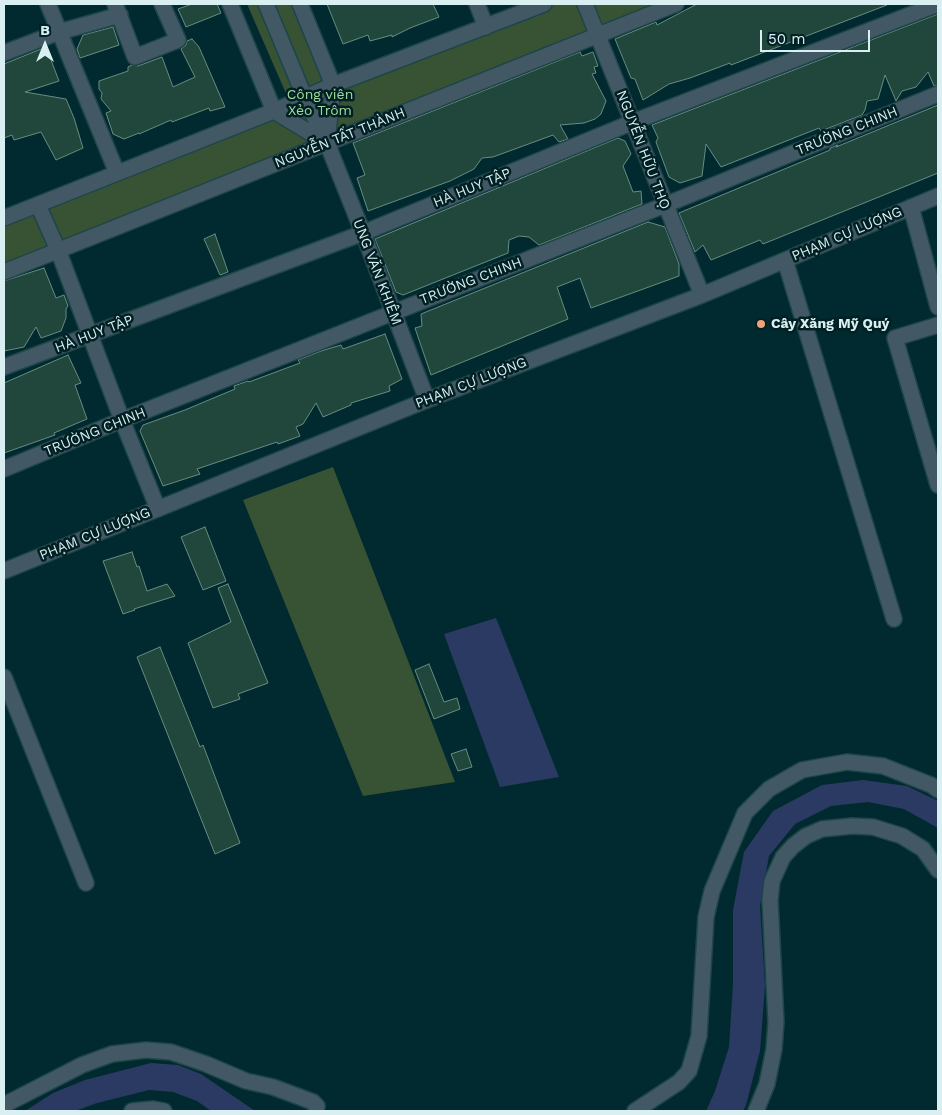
<!DOCTYPE html>
<html>
<head>
<meta charset="utf-8">
<style>
	body { margin:0 }
	#map { position:relative; width:942px; height:1115px; overflow:hidden; background:#002a2f; font-family:"Work Sans",sans-serif }
	canvas { display:block }
	.frame { position:absolute; inset:0; border:5px solid #d9eff1; pointer-events:none }
	.north { position:absolute; left:20px; top:20px; width:50px; height:50px; -webkit-text-stroke:4px #002023; paint-order:stroke; rotate:0deg; font-size:14px; font-weight:700; line-height:20px; text-align:center; color:#d9eff1 }
	.north::after { content:''; display:block; margin:auto; width:18px; height:22px; background:#d9eff1; clip-path:polygon(50% 0,100% 100%,50% 72%,0 100%) }
	.scale { position:absolute; left:760px; top:30px; width:110px; height:22px; box-sizing:border-box; border:2px solid #d9eff1; border-top:0; padding-left:6px; font-size:15px; line-height:18px; white-space:nowrap; color:#d9eff1; -webkit-text-stroke:4px #002023; paint-order:stroke }
</style>
</head>
<body>
<div id="map">
<canvas width="942" height="1115"></canvas>
<div class="frame"></div>
<div class="north">B</div>
<div class="scale">50 m</div>
</div>
<script>
const g = document.querySelector('canvas').getContext('2d');
g.lineJoin = 'round';
function fillPath(path, color) {
  g.fillStyle = color;
  g.fill(path, 'evenodd');
}
function shape(rows) {
  const path = new Path2D();
  for (const r of rows) {
    path.moveTo(r[0], r[1]);
    for (let i = 2; i < r.length; i += 2) path.lineTo(r[i], r[i + 1]);
  }
  return path;
}
function strokePath(path, color, width, dash) {
  g.strokeStyle = color;
  g.lineWidth = width;
  g.lineCap = dash ? 'butt' : 'round';
  g.setLineDash(dash || []);
  g.stroke(path);
}
function drawText(font, color, halo, rows, align = 'center') {
  g.font = font + ' "Work Sans",sans-serif';
  g.lineWidth = 5;
  g.setLineDash([]);
  g.textBaseline = 'middle';
  g.strokeStyle = halo;
  g.fillStyle = color;
  for (const [text, x, y, turn = 0] of rows) {
    g.save();
    g.translate(x, y);
    g.rotate((+turn || 0) * Math.PI / 180);
    g.textAlign = isNaN(turn) ? turn : align;
    if (halo) g.strokeText(text, 0, 0);
    g.fillText(text, 0, 0);
    g.restore();
  }
}
fillPath(shape([
	[247,4,305,4,339,78,526,4,653,4,4,263,4,212,288,98],
	[333,467,455,782,363,796,243,500]
]), '#375334');
fillPath(shape([
	[496,618,559,777,500,787,444,634],
	[863,780,907,786,938,801,938,828,904,809,868,802,831,806,795,824,769,856,760,906,765,986,760,1051,746,1105,743,1111,706,1111,715,1091,729,1047,733,983,733,910,744,852,773,811,822,785],
	[151,1063,178,1065,201,1074,255,1111,211,1111,197,1101,173,1092,149,1090,97,1103,75,1111,25,1111,53,1093,85,1080]
]), '#2a3a62');
const building = shape([
	[192,4,217,4,221,13,186,27,178,9,192,4],
	[327,4,433,4,439,17,410,28,392,37,392,35,370,41,368,35,343,44,327,4],
	[697,4,886,4,887,5,731,65,730,63,690,78,669,84,643,100,635,79,631,78,615,39,656,22,657,25,697,4],
	[938,14,938,85,934,86,928,72,916,87,902,91,896,101,885,75,878,99,867,101,865,110,862,115,821,131,819,128,721,167,706,144,702,176,680,183,669,177,656,142,658,138,652,125,938,14],
	[113,27,119,45,80,58,77,49,83,35,113,27],
	[192,39,199,47,225,107,210,111,209,108,172,122,171,120,139,134,139,133,124,139,113,134,106,113,111,111,101,99,102,93,99,89,99,81,128,71,128,67,132,65,138,66,162,57,173,87,195,77,181,49,186,45,187,41,192,39],
	[46,47,59,81,25,92,66,99,74,118,83,148,56,160,41,132,14,140,12,135,4,138,4,64,46,47],
	[580,52,582,56,593,52,598,66,594,67,596,73,592,74,606,101,601,114,595,119,584,123,560,125,568,139,559,142,553,135,493,157,482,158,474,169,450,181,368,211,357,178,365,175,353,143,580,52],
	[938,105,938,173,763,244,760,240,711,260,703,245,695,252,679,213,830,150,830,148,838,145,836,147,938,105],
	[618,138,625,141,631,154,623,166,633,192,641,191,642,204,539,245,529,237,519,236,509,240,508,253,403,295,396,292,375,239,618,138],
	[648,222,665,227,679,264,679,276,591,308,580,278,557,287,568,319,431,375,415,328,422,326,421,314,648,222],
	[215,234,228,272,220,275,204,239,215,234],
	[44,268,56,298,64,295,68,306,66,309,66,318,61,331,41,338,36,327,24,347,4,351,4,281,44,268],
	[385,334,402,379,389,386,390,391,351,403,351,405,323,417,316,403,303,424,296,427,300,436,278,444,277,442,197,469,200,474,163,486,140,431,143,425,185,410,235,389,234,386,248,381,249,382,300,363,298,360,321,351,341,345,343,349,385,334],
	[68,355,81,383,75,385,87,419,54,433,55,435,4,453,4,383,68,355],
	[205,527,226,581,203,590,181,537,205,527],
	[132,552,137,567,139,566,147,591,167,584,175,596,134,609,135,610,123,614,103,561,132,552],
	[228,584,268,683,238,694,240,699,213,708,188,643,231,622,218,588,228,584],
	[160,647,200,747,203,745,240,843,215,854,137,657,160,647],
	[429,664,444,702,457,698,460,709,434,719,415,670,429,664],
	[466,749,472,767,458,771,451,754,466,749]
]);
fillPath(building, '#21463c');
strokePath(building, '#678d81', 1);
const minor = shape([
	[48,4,117,173],
	[115,4,135,57,178,40,162,4],
	[230,4,274,111,327,143],
	[266,4,305,98,327,143,363,233,427,400],
	[300,4,333,85,327,143],
	[477,4,486,27],
	[585,4,702,295],
	[4,53,59,32,120,15],
	[38,205,58,250,122,420,158,509],
	[911,207,938,307],
	[4,218,274,111,333,85,544,4],
	[785,260,894,619],
	[4,272,676,4],
	[938,325,895,338,938,485],
	[4,367,363,233,633,122,938,4],
	[4,469,122,420,665,205,938,94],
	[4,571,427,400,702,295,938,196],
	[4,677,86,883],
	[4,1105,82,1065,112,1054,146,1050,171,1052,206,1064,246,1081,273,1087,313,1102,317,1106,316,1111],
	[132,1111,153,1109,164,1111],
	[635,1111,679,1082,689,1071,699,1036,706,917,712,891,745,813,769,789,802,770,847,762,883,766,931,785,938,790],
	[756,1111,767,1084,774,1049,776,1022,770,900,772,881,783,857,793,846,806,836,822,829,852,826,873,827,902,836,923,849,938,870]
]);
strokePath(minor, '#1e464a', 18);
strokePath(minor, '#435865', 15);
for (const [x, y, r, color] of [
	[761,324,5,"#f0a279"]
]) {
  const dot = new Path2D();
  dot.arc(x, y, r, 0, 2 * Math.PI);
  g.fillStyle = color;
  g.fill(dot);
  strokePath(dot, '#002023', 2);
}
drawText('14px', '#a2db9b', '#002023', [
	["Công viên",320,95],
	["Xẻo Trôm",320,111]
]);
drawText('14px', '#d9eff1', '#002023', [
	["TRƯỜNG CHINH",847,131,-22],
	["NGUYỄN TẤT THÀNH",340,138,-22],
	["NGUYỄN HỮU THỌ",643,150,69],
	["HÀ HUY TẬP",472,188,-22],
	["PHẠM CỰ LƯỢNG",847,234,-23],
	["UNG VĂN KHIÊM",377,272,69],
	["TRƯỜNG CHINH",471,281,-21],
	["HÀ HUY TẬP",94,334,-21],
	["PHẠM CỰ LƯỢNG",471,383,-21],
	["TRƯỜNG CHINH",95,432,-22],
	["PHẠM CỰ LƯỢNG",95,534,-22]
]);
drawText('bold 14px', '#d9eff1', '#002023', [
	["Cây Xăng Mỹ Quý",771,324]
], 'left');
</script>
</body>
</html>
